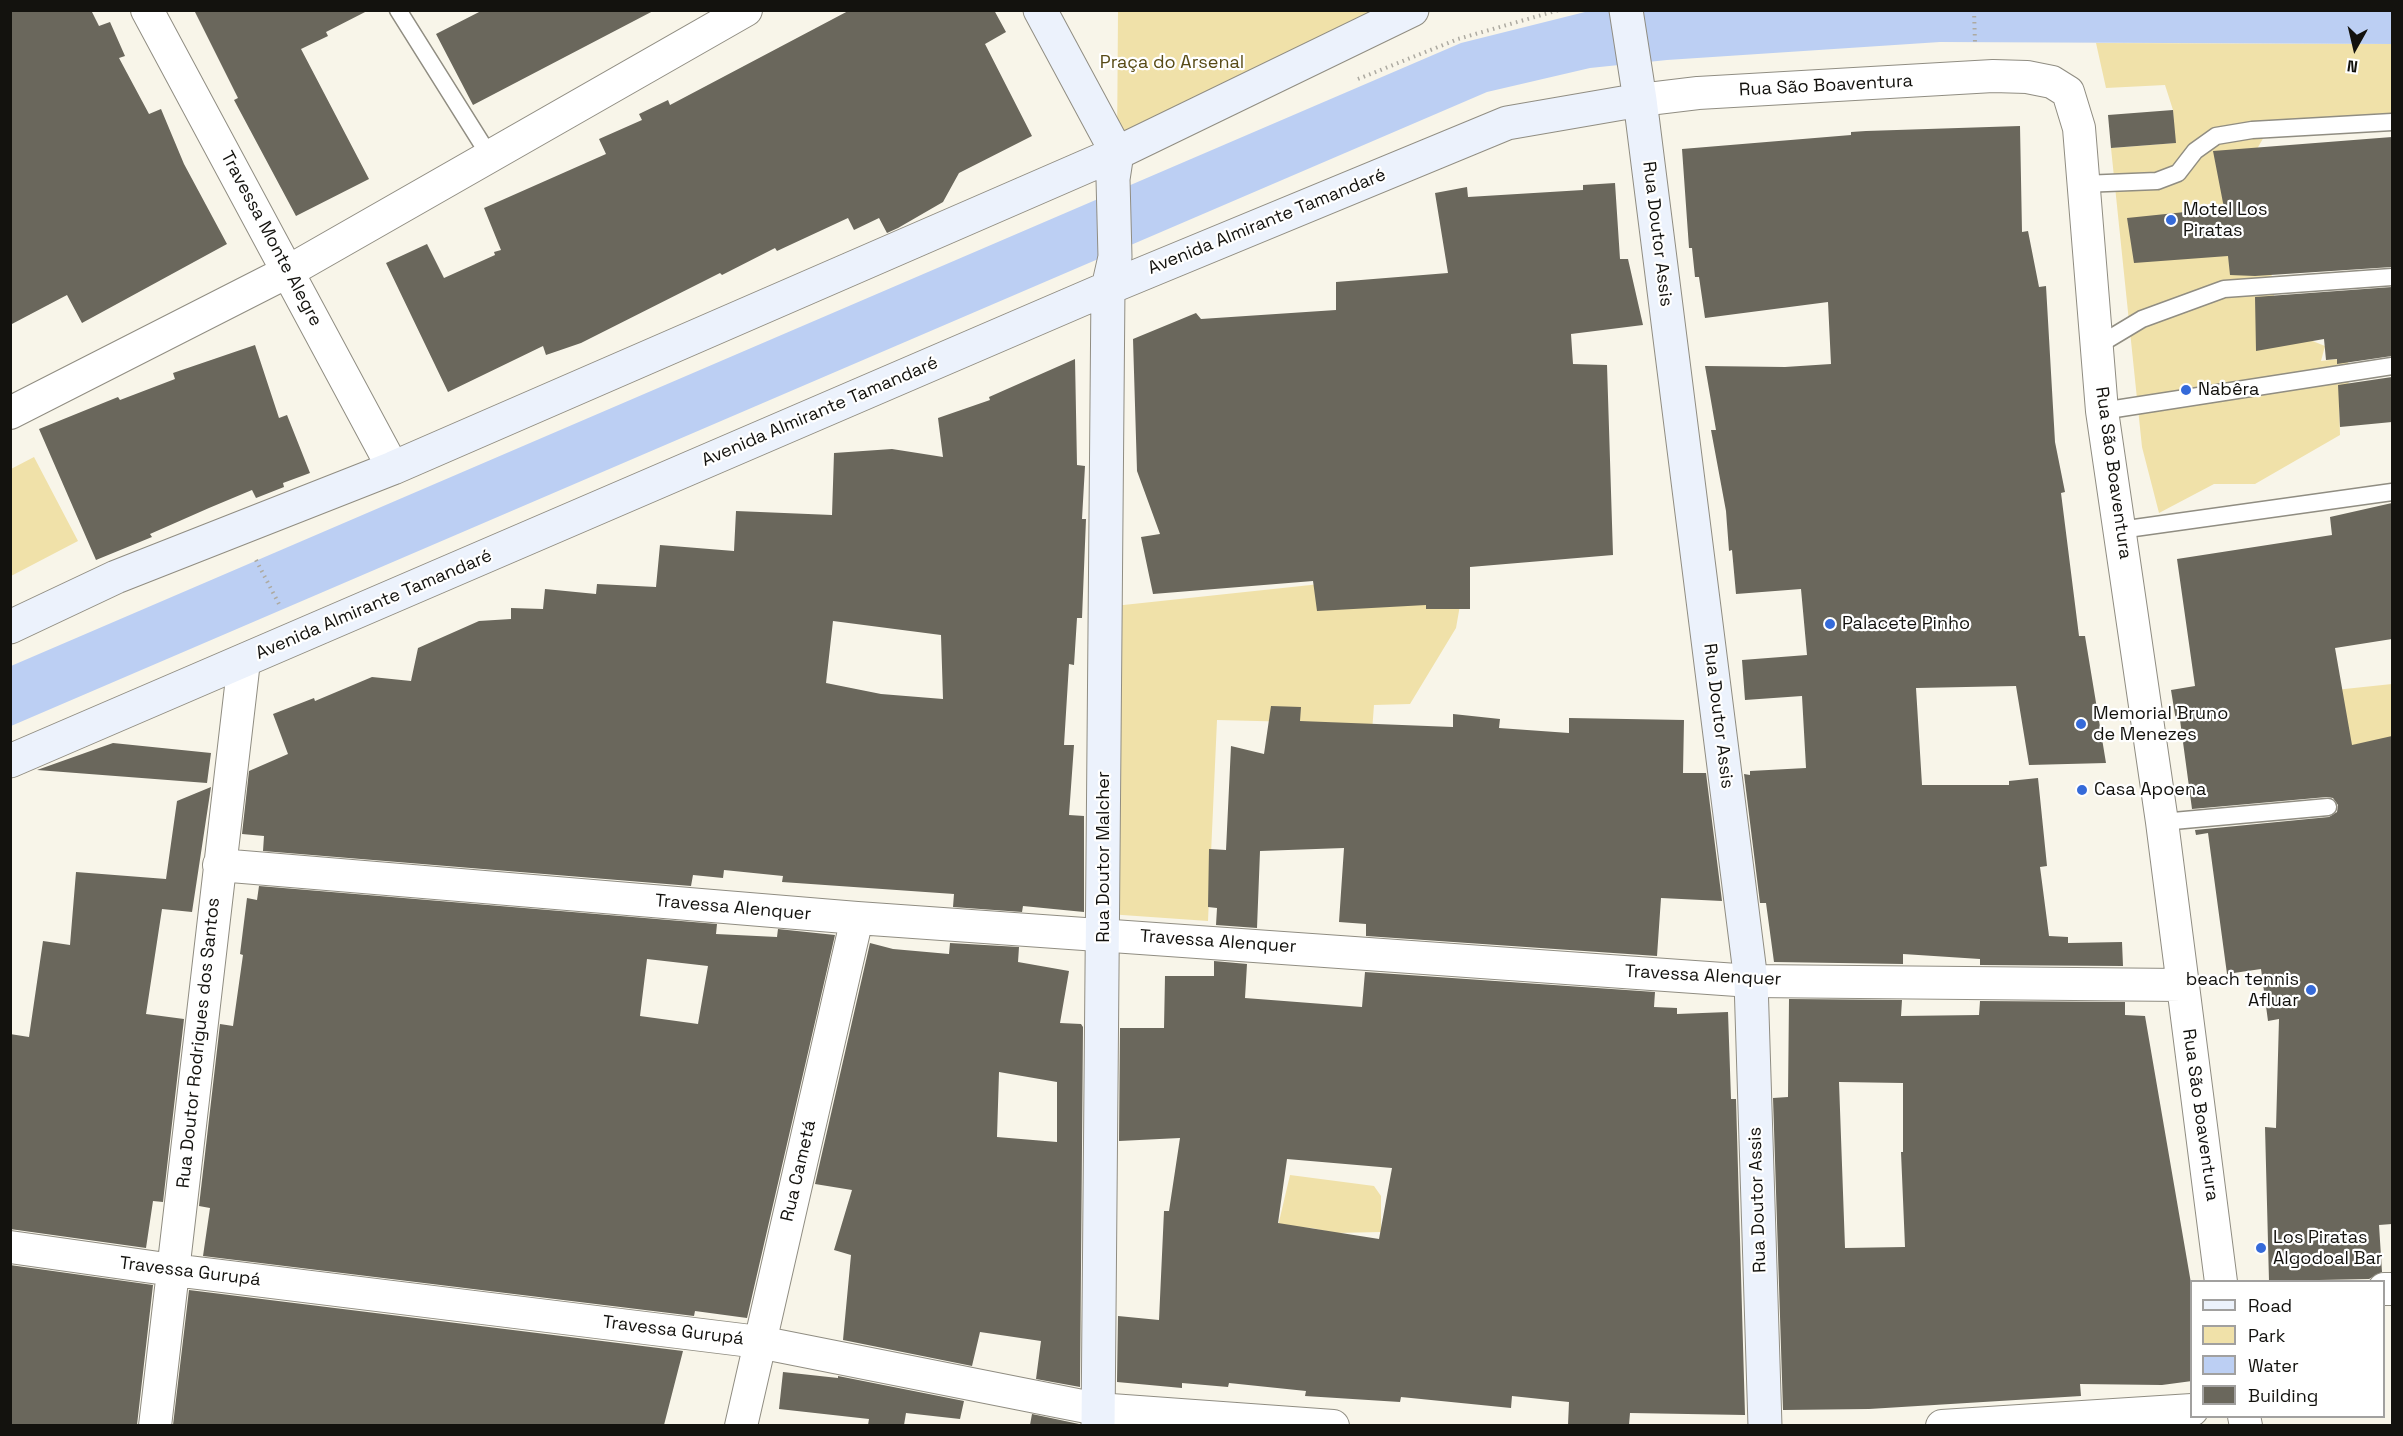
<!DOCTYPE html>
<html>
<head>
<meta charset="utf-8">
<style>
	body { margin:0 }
	#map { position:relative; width:2403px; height:1436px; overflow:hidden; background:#f8f5e9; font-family:"Space Grotesk",sans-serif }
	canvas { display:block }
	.frame { position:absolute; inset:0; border:12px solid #13120e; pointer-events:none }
	.legend { position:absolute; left:2190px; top:1280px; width:195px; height:138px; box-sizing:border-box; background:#fff; border:2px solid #a1a09f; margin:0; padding:8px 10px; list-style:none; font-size:18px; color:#13120e }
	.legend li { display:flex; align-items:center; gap:12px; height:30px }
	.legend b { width:30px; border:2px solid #a1a09f }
	.north { position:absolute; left:2325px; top:18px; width:60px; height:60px; -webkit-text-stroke:4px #fff; paint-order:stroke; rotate:188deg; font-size:16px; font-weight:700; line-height:24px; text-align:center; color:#13120e }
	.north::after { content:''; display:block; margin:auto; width:21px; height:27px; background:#13120e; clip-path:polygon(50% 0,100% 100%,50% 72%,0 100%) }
</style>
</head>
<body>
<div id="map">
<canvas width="2403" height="1436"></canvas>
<div class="frame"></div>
<ul class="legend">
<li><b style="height:8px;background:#ecf2fc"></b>Road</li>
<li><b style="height:16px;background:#f0e1a9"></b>Park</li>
<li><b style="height:16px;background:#bccff3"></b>Water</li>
<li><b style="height:16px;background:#6a675c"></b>Building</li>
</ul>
<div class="north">N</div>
</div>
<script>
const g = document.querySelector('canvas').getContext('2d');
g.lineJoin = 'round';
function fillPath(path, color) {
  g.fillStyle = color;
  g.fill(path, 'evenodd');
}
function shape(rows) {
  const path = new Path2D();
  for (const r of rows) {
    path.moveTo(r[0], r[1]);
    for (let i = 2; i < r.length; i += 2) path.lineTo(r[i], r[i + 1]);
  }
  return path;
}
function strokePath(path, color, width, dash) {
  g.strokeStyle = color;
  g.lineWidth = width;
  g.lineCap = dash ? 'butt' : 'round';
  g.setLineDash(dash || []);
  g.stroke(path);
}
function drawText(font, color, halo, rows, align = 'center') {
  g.font = font + ' "Space Grotesk",sans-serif';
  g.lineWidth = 4.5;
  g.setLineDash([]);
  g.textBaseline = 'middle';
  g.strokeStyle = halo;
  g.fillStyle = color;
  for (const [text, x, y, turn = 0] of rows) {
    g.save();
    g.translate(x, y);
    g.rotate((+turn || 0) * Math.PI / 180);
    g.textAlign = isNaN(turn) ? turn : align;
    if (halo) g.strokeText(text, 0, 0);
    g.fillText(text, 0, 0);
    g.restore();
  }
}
fillPath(shape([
	[1118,11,1379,11,1117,153],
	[2096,43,2392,44,2392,127,2265,135,2257,149,2274,296,2290,332,2325,346,2321,361,2348,358,2349,398,2339,400,2340,435,2255,484,2214,484,2159,513,2142,447,2111,148,2175,143,2173,110,2165,85,2106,88],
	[34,457,78,541,11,576,11,469],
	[1466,571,1456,628,1410,704,1374,705,1371,745,1337,723,1217,720,1208,921,1108,914,1114,606,1423,573],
	[2392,684,2392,766,2328,750,2316,692],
	[1290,1175,1374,1186,1381,1196,1381,1232,1335,1233,1312,1228,1278,1226]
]), '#f0e1a9');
fillPath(shape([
	[1593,10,2392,11,2392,44,1940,42,1667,60,1590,68,1487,92,11,726,11,666,1461,43]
]), '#bccff3');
fillPath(shape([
	[10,10,91,10,99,26,110,22,125,56,119,58,149,114,161,109,184,164,227,244,82,323,67,295,10,325],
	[194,10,369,10,326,32,328,36,301,49,369,179,296,216,234,100,238,98],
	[483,10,655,10,473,105,436,34],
	[850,10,994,10,1006,32,985,44,1032,136,959,173,943,202,898,228,887,233,879,218,854,230,848,218,777,251,775,248,722,275,720,273,581,343,546,355,543,346,448,392,386,263,427,244,444,278,495,255,494,252,501,250,484,208,606,154,599,139,642,120,639,114,668,100,670,105],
	[2173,110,2176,143,2111,148,2108,115],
	[2020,126,2022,232,2028,231,2039,287,2046,286,2055,442,2065,492,2061,493,2079,636,2085,636,2106,763,2029,765,2016,686,1916,688,1922,785,2009,785,2009,781,2038,778,2047,866,2040,867,2049,936,2068,937,2068,943,2122,942,2123,966,1980,965,1980,959,1903,954,1903,964,1774,962,1766,903,1760,903,1744,774,1750,775,1750,771,1806,768,1802,696,1745,700,1742,660,1807,655,1801,589,1736,594,1732,550,1729,551,1726,511,1711,430,1716,430,1705,366,1785,367,1831,364,1828,302,1705,318,1699,277,1695,277,1692,248,1689,248,1682,149,1851,135,1851,132,1866,131],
	[2392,137,2392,267,2255,276,2230,275,2228,256,2134,263,2127,218,2224,208,2213,151],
	[1615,183,1620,259,1628,259,1643,325,1571,334,1573,364,1607,365,1613,555,1470,567,1470,609,1426,609,1426,605,1317,611,1313,581,1153,594,1141,537,1160,534,1137,471,1133,339,1196,313,1201,319,1336,310,1336,282,1448,273,1435,193,1467,187,1468,197,1583,190,1583,185],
	[2392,287,2392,356,2337,364,2337,359,2326,360,2324,339,2256,351,2255,297],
	[255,345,279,418,287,415,310,473,283,483,284,487,256,498,252,490,209,508,150,534,152,537,96,560,39,429,118,397,120,400,175,379,173,373],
	[1075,359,1077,465,1085,466,1082,519,1086,519,1082,618,1077,618,1074,665,1069,664,1064,745,1074,745,1069,815,1084,816,1084,912,1023,906,1022,912,953,907,954,894,782,882,783,876,724,870,723,878,693,875,691,886,263,851,264,836,242,834,249,771,288,754,273,714,314,698,315,701,372,677,411,681,418,648,479,621,511,619,511,608,543,609,545,589,596,594,597,584,656,587,660,545,734,551,736,511,832,515,834,453,892,449,943,457,938,418,990,400,989,397],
	[833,621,941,635,943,699,881,694,826,683],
	[2392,377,2392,422,2340,427,2338,385],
	[2392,503,2392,639,2335,648,2352,745,2392,736,2392,1224,2379,1225,2382,1272,2369,1279,2269,1281,2265,1127,2276,1128,2279,1019,2268,1021,2261,969,2227,974,2208,833,2196,835,2195,830,2329,817,2337,812,2338,805,2333,798,2327,797,2192,809,2180,720,2176,721,2171,690,2195,686,2177,559,2332,535,2330,517],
	[1271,706,1301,707,1300,721,1453,727,1453,714,1500,719,1499,728,1569,733,1569,718,1684,720,1683,773,1706,773,1722,901,1661,898,1657,956,1366,936,1366,924,1339,922,1344,848,1260,851,1257,928,1216,925,1217,908,1208,907,1209,849,1226,850,1231,746,1264,754],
	[113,743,211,753,207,783,37,770],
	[211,787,192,912,162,909,146,1014,184,1019,163,1202,153,1201,146,1248,10,1229,10,1034,29,1037,43,941,70,945,76,872,166,879,177,801],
	[259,886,717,924,716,934,777,937,778,929,835,935,747,1318,695,1311,694,1316,203,1256,210,1208,199,1206,220,1024,233,1026,243,955,240,954,247,898,257,900],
	[647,959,708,966,698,1024,640,1016],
	[870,943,893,949,949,954,950,943,1019,947,1018,962,1069,971,1060,1023,1081,1024,1083,1027,1080,1387,1036,1379,1041,1341,980,1332,972,1366,843,1340,851,1255,834,1250,852,1190,815,1184],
	[999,1072,1057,1082,1057,1142,997,1137],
	[1214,961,1247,964,1245,998,1362,1007,1365,972,1655,992,1654,1007,1677,1008,1677,1014,1728,1012,1731,1099,1736,1099,1745,1415,1630,1413,1629,1425,1568,1425,1569,1402,1512,1396,1511,1408,1401,1397,1400,1402,1305,1396,1306,1391,1229,1383,1228,1387,1182,1383,1182,1388,1117,1382,1118,1316,1159,1320,1164,1211,1169,1211,1180,1138,1119,1141,1120,1028,1164,1028,1165,976,1214,976],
	[1287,1159,1392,1168,1379,1239,1278,1223],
	[1789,999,1902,1000,1901,1016,1979,1015,1980,1001,2125,1002,2125,1015,2145,1016,2192,1289,2192,1381,2162,1385,2080,1384,2081,1396,1869,1409,1783,1410,1773,1098,1788,1097],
	[1839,1082,1903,1083,1903,1152,1901,1152,1905,1247,1845,1248],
	[10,1265,153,1285,137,1425,10,1425],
	[189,1290,683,1351,664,1425,173,1425],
	[783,1372,838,1378,838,1376,964,1401,960,1419,906,1413,904,1425,868,1425,869,1419,779,1409],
	[1032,1414,1079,1424,1079,1425,1030,1425]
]), '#6a675c');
const lane = shape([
	[398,10,489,155],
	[2082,184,2157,181,2178,173,2195,151,2216,136,2252,130,2392,122],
	[2097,346,2142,319,2224,289,2392,277],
	[2102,411,2392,366],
	[2120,530,2392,492],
	[2162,822,2328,807]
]);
const street = shape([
	[147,10,393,468],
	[1640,100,1698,93,1993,76,2027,77,2052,82,2068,92,2079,128,2102,411,2162,822,2221,1282],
	[10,413,289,271,746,10],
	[219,865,857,918,1751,981,2182,985],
	[10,1247,173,1270,759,1342,1097,1409,1333,1426],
	[2384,1289,2392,1289],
	[2244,1416,2246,1426],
	[155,1426,244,661],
	[741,1426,857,918],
	[1942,1426,2192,1410]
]);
const secondary = shape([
	[1040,10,1117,153,1113,179,1115,257,1108,288,1098,1426],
	[1626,10,1640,100,1751,981,1765,1426],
	[10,627,116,577,393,468,1117,153,1412,10],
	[10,761,1108,288,1507,123,1640,100]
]);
strokePath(lane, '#908d82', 19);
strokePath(street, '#908d82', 34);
strokePath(secondary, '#908d82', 35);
strokePath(shape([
	[1974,10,1975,43],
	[1358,79,1458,39,1559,10],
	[256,560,280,606]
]), '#adaaa1', 4, [1.5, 4.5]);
strokePath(lane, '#fff', 16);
strokePath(street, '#fff', 32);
strokePath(secondary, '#ecf2fc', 33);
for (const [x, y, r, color] of [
	[2171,220,6,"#356ad9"],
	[2186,390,6,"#356ad9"],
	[1830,624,6,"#356ad9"],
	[2081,724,6,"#356ad9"],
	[2082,790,6,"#356ad9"],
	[2311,990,6,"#356ad9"],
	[2261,1248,6,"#356ad9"]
]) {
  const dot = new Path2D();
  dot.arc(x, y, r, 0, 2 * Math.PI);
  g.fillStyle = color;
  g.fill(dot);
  strokePath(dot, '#fff', 2);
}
drawText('18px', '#584b16', '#fff', [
	["Praça do Arsenal",1172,63]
]);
drawText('18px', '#13120e', '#fff', [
	["Rua São Boaventura",1826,86,-3],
	["Avenida Almirante Tamandaré",1267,222,-22],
	["Rua Doutor Assis",1657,234,83],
	["Travessa Monte Alegre",271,239,62],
	["Avenida Almirante Tamandaré",820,412,-23],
	["Rua São Boaventura",2113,473,82],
	["Avenida Almirante Tamandaré",374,605,-23],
	["Rua Doutor Assis",1718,716,83],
	["Rua Doutor Malcher",1104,857,-90],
	["Travessa Alenquer",733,908,5],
	["Travessa Alenquer",1218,942,4],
	["Travessa Alenquer",1703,976,3],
	["Rua Doutor Rodrigues dos Santos",199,1043,-84],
	["Rua São Boaventura",2200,1115,82],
	["Rua Cametá",799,1171,-77],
	["Rua Doutor Assis",1758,1200,-92],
	["Travessa Gurupá",190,1272,7],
	["Travessa Gurupá",673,1331,7]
]);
drawText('18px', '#13120e', '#fff', [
	["Motel Los",2183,210],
	["Piratas",2183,231],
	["Nabêra",2198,390],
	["Palacete Pinho",1842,624],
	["Memorial Bruno",2093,714],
	["de Menezes",2093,735],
	["Casa Apoena",2094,790],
	["beach tennis",2299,980,"right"],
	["Afluar",2299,1001,"right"],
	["Los Piratas",2273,1238],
	["Algodoal Bar",2273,1259]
], 'left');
</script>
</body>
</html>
